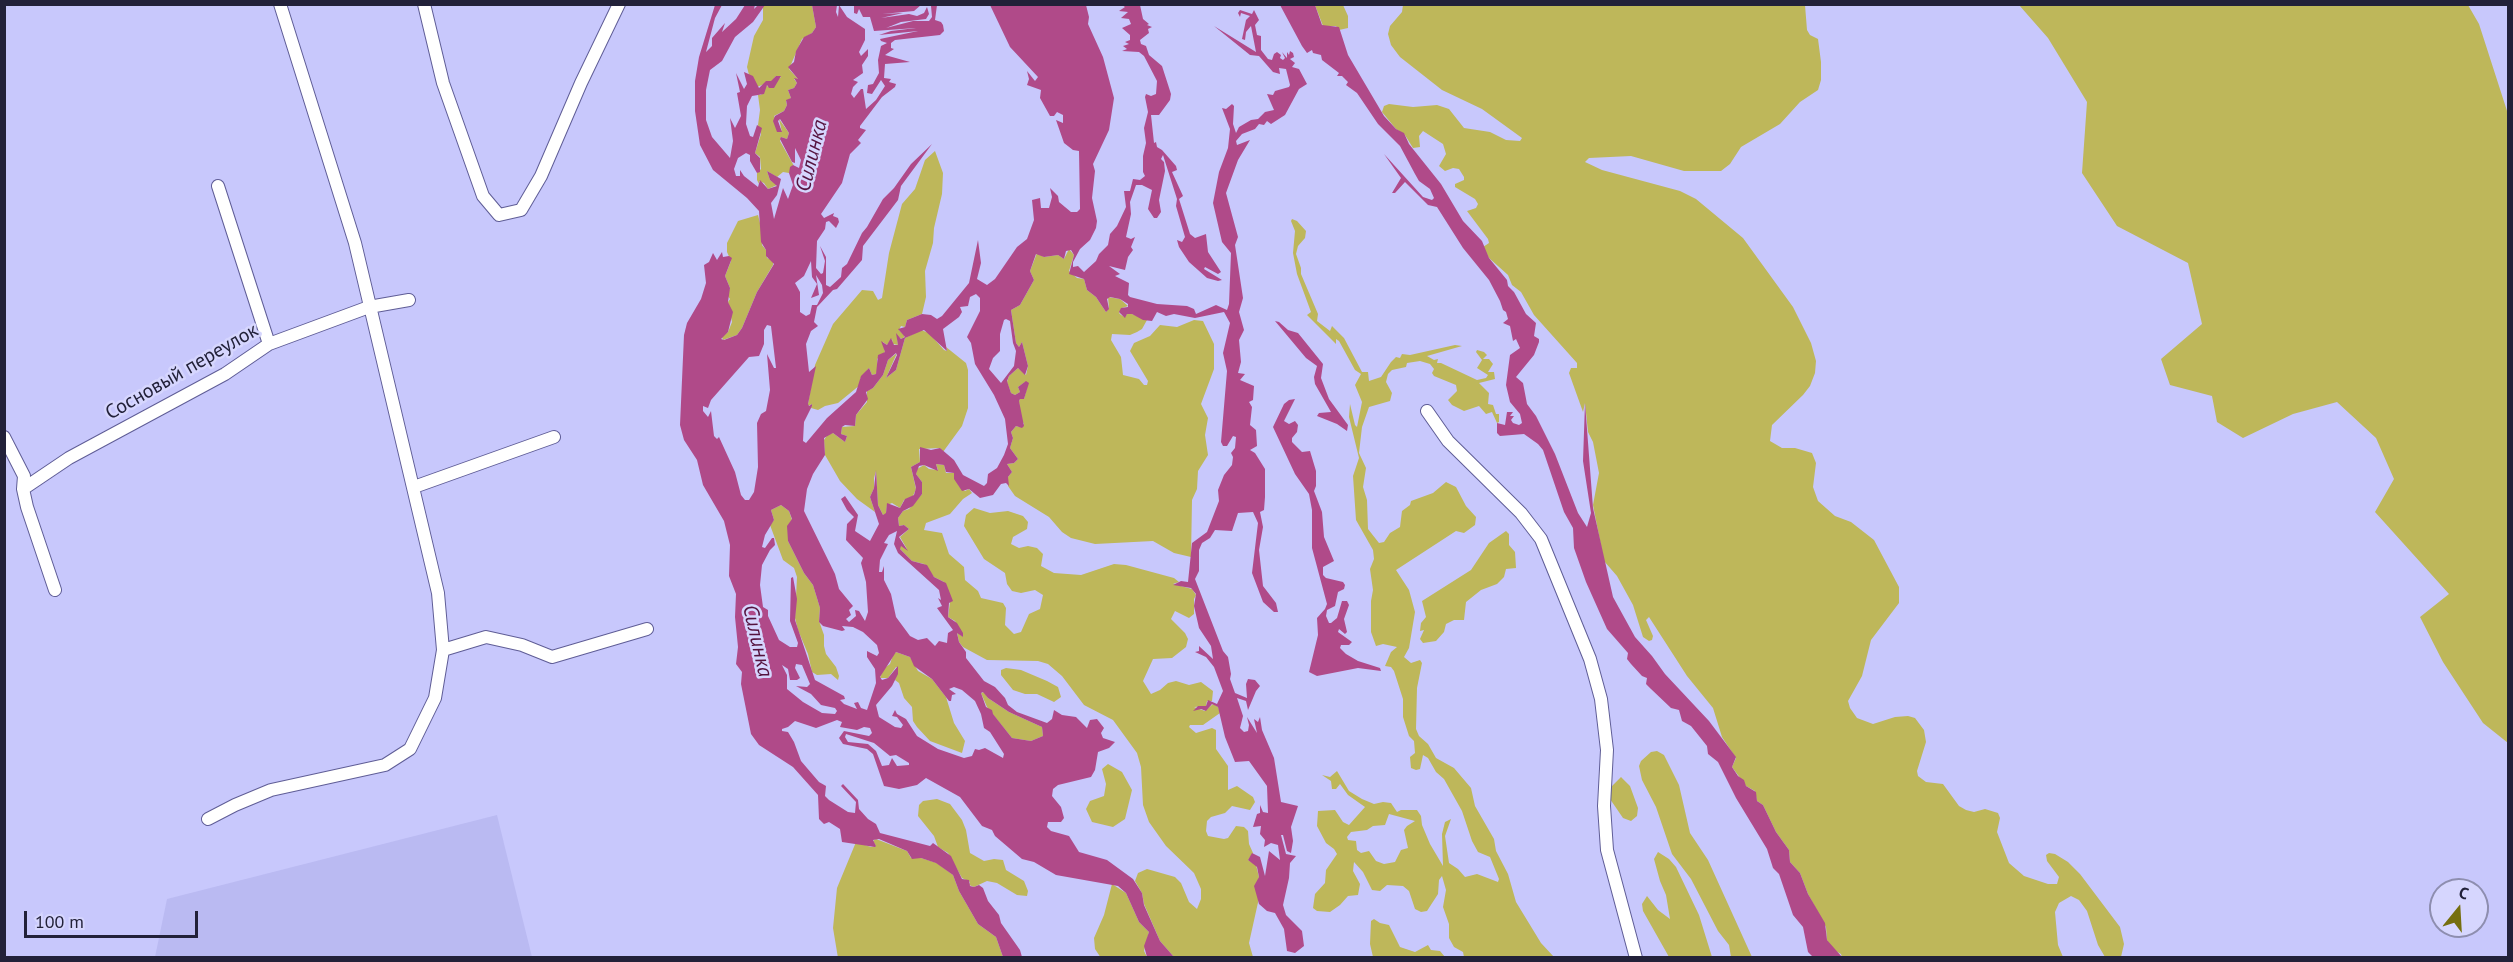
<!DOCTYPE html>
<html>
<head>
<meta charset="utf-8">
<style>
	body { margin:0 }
	#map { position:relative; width:2513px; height:962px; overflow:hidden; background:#c8c8fc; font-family:"PT Sans",sans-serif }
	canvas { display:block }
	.frame { position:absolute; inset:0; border:6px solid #222139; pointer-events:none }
	.north { position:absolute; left:2429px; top:878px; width:60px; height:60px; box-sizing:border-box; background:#d6d6fe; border:2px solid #8e8eaf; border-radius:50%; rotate:18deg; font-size:16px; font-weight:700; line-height:24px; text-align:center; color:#222139 }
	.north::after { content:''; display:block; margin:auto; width:21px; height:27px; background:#766f0f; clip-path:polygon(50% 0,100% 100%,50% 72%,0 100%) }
	.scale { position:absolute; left:24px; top:911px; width:174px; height:27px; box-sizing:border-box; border:3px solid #222139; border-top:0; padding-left:8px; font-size:18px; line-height:21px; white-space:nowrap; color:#222139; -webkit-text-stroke:4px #d6d6fe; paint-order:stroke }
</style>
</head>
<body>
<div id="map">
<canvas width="2513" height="962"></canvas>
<div class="frame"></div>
<div class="north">С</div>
<div class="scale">100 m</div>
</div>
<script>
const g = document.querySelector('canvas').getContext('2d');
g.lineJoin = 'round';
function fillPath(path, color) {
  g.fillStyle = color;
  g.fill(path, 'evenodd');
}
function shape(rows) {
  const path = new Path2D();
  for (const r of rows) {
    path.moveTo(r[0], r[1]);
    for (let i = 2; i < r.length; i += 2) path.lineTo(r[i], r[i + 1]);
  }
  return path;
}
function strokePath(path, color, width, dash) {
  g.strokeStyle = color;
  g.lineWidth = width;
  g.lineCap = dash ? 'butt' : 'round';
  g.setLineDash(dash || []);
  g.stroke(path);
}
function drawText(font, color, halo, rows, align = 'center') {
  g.font = font + ' "PT Sans",sans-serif';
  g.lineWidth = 5;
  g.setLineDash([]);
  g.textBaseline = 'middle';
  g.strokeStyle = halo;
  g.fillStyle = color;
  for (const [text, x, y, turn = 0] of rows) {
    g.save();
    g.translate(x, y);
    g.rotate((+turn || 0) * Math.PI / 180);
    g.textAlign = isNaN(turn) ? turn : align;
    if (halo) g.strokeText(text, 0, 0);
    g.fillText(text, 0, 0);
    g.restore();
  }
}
fillPath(shape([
	[497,815,532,957,155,957,167,899]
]), '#babaf2');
fillPath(shape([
	[765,4,812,5,816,27,812,33,802,39,789,69,798,79,794,79,797,83,794,88,788,90,791,98,786,101,787,105,784,111,774,116,782,132,779,119,789,133,787,139,781,137,780,141,794,166,793,165,789,173,783,172,777,177,767,171,770,180,777,185,768,189,764,183,759,181,759,184,757,180,757,172,757,173,761,169,760,157,755,153,761,134,758,125,760,110,758,95,761,95,767,85,768,87,781,77,776,76,772,81,757,87,749,75,747,67,754,36,763,20,763,5],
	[1315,5,1343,5,1348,16,1348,28,1339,30,1336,26,1323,26],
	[1403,5,1805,5,1807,30,1810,35,1818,39,1821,62,1821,80,1818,90,1800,102,1780,124,1741,147,1730,164,1721,171,1684,171,1631,156,1589,158,1585,162,1602,170,1680,191,1696,199,1743,238,1793,307,1811,343,1816,361,1815,373,1810,386,1803,395,1772,425,1770,441,1782,448,1795,448,1812,453,1816,463,1813,487,1818,501,1835,516,1851,522,1874,540,1899,587,1899,603,1871,640,1862,676,1848,701,1850,708,1857,718,1873,724,1895,717,1908,716,1915,718,1924,730,1926,742,1917,771,1918,776,1926,782,1943,784,1959,806,1966,810,1974,812,1985,809,1998,813,2000,818,1997,832,2009,863,2024,876,2048,884,2057,884,2059,877,2047,861,2046,855,2049,853,2055,854,2068,862,2080,874,2120,927,2124,944,2121,957,2105,957,2098,945,2087,911,2079,900,2071,896,2059,903,2055,912,2058,945,2063,957,1842,958,1841,954,1832,949,1827,940,1826,927,1808,894,1800,873,1790,862,1789,850,1776,832,1763,805,1757,801,1755,791,1746,786,1732,767,1736,758,1722,737,1713,708,1687,676,1649,617,1646,620,1653,636,1652,640,1649,641,1643,637,1633,605,1617,576,1604,561,1593,505,1599,473,1593,442,1588,432,1585,403,1583,412,1569,373,1571,368,1577,368,1577,363,1534,315,1521,292,1512,285,1508,275,1489,258,1483,247,1489,243,1488,239,1467,211,1476,208,1478,204,1475,199,1455,187,1455,184,1464,180,1464,177,1459,169,1453,168,1445,171,1439,166,1446,154,1443,144,1423,131,1419,136,1420,147,1413,148,1405,135,1396,129,1382,112,1384,106,1389,104,1413,107,1437,105,1449,109,1464,128,1490,132,1506,140,1520,141,1522,138,1482,109,1442,90,1400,57,1391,45,1388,34,1390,26,1402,12],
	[2019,5,2468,5,2479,24,2508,114,2508,743,2483,723,2443,662,2420,617,2449,594,2375,512,2394,479,2376,438,2337,402,2293,414,2243,438,2217,422,2212,396,2170,385,2161,359,2202,324,2188,263,2117,226,2082,173,2087,102,2048,38],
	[935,151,943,173,942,194,934,228,933,243,925,271,926,297,922,314,907,320,905,327,901,326,899,330,905,336,902,339,897,336,898,345,893,344,892,339,887,345,883,342,885,352,877,359,878,369,876,374,872,375,869,368,860,379,860,385,838,403,825,406,818,410,811,408,812,404,808,406,808,404,815,365,833,324,862,290,873,291,878,300,882,298,889,253,902,204,915,189,925,160],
	[758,215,761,227,762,245,766,250,767,258,773,260,773,265,757,292,742,328,737,335,723,340,722,337,728,332,732,322,728,302,730,299,727,295,730,288,725,276,731,261,727,252,727,243,738,221],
	[1292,219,1297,221,1306,231,1305,238,1298,246,1296,254,1301,268,1301,274,1318,314,1317,321,1330,331,1332,326,1344,338,1362,372,1368,372,1369,381,1381,377,1391,362,1396,357,1400,358,1402,354,1410,355,1455,345,1462,346,1427,356,1434,360,1438,359,1437,363,1441,363,1477,380,1486,378,1488,375,1477,368,1482,360,1476,352,1477,350,1484,352,1487,355,1483,359,1489,359,1493,364,1488,372,1494,372,1495,379,1479,383,1489,393,1488,404,1493,405,1496,414,1499,414,1499,422,1497,423,1492,412,1486,414,1479,406,1464,411,1452,405,1448,400,1457,391,1456,385,1434,376,1432,373,1434,369,1430,364,1420,361,1407,363,1406,367,1392,370,1388,374,1386,382,1392,393,1390,401,1369,407,1362,427,1359,453,1366,468,1363,487,1367,500,1368,529,1379,543,1384,542,1390,533,1400,527,1402,511,1410,505,1411,501,1433,493,1446,482,1456,487,1466,506,1476,517,1475,525,1464,533,1456,531,1396,570,1409,590,1415,612,1409,648,1404,657,1411,663,1420,660,1422,663,1417,688,1416,729,1419,736,1428,744,1436,758,1454,768,1471,788,1475,806,1494,839,1496,851,1508,874,1516,902,1541,943,1554,957,1464,957,1463,952,1454,947,1449,938,1449,924,1443,907,1446,890,1442,876,1439,880,1438,894,1427,911,1421,912,1415,909,1409,891,1403,886,1387,885,1380,891,1372,890,1363,872,1354,862,1353,871,1360,884,1358,895,1348,896,1340,905,1330,912,1317,911,1313,908,1315,894,1325,883,1326,870,1337,854,1334,849,1326,843,1317,826,1318,811,1335,810,1343,822,1349,825,1365,807,1348,795,1340,784,1336,789,1332,789,1331,781,1322,775,1330,777,1337,771,1349,791,1362,799,1374,804,1383,802,1391,803,1397,812,1401,810,1417,810,1421,816,1422,825,1430,844,1443,866,1442,834,1445,822,1451,819,1445,836,1449,863,1458,869,1465,877,1477,874,1498,882,1499,879,1490,857,1478,852,1472,841,1462,811,1444,779,1436,772,1428,758,1423,755,1420,769,1416,770,1411,768,1410,757,1415,753,1414,741,1409,736,1403,717,1403,699,1394,671,1391,667,1385,666,1391,652,1397,647,1383,644,1376,646,1371,632,1371,601,1373,590,1370,569,1374,559,1373,550,1356,520,1353,476,1359,458,1349,417,1350,404,1355,425,1357,427,1362,402,1355,385,1361,374,1355,370,1339,341,1336,339,1336,344,1307,315,1311,312,1297,274,1293,253,1295,231,1291,221],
	[1389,814,1415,821,1407,826,1404,830,1408,848,1401,850,1395,862,1384,864,1376,861,1369,851,1361,853,1357,850,1356,841,1348,840,1347,837,1351,832,1367,830,1373,826,1385,825],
	[1069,249,1074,255,1069,271,1077,278,1084,279,1087,290,1096,297,1106,312,1109,308,1108,297,1120,299,1128,306,1122,308,1119,313,1121,315,1125,317,1127,314,1132,314,1147,320,1142,329,1137,332,1130,335,1112,334,1111,340,1121,357,1123,375,1139,379,1144,385,1147,385,1148,381,1130,351,1134,343,1150,336,1160,325,1177,327,1194,320,1203,321,1214,344,1214,369,1201,404,1208,418,1205,435,1208,455,1198,471,1197,489,1192,500,1191,557,1174,553,1153,541,1095,544,1071,538,1062,532,1049,517,1015,496,1008,486,1008,477,1012,472,1007,464,1014,463,1018,459,1010,448,1013,438,1011,432,1016,426,1019,427,1024,424,1020,417,1019,401,1020,399,1024,399,1027,388,1025,382,1018,387,1020,392,1015,395,1011,393,1007,382,1009,376,1018,368,1026,375,1028,366,1022,342,1019,347,1016,343,1011,310,1020,305,1034,280,1030,271,1037,253,1044,257,1058,255,1064,259],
	[921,330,929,333,944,350,947,351,946,347,966,363,968,370,968,408,962,426,943,452,940,448,919,449,920,462,911,467,916,489,913,496,904,500,900,508,892,503,887,505,886,514,883,515,878,505,876,471,874,478,874,488,870,497,875,512,857,499,840,481,825,455,824,440,828,434,833,433,845,442,847,436,841,434,842,427,855,426,856,415,867,402,867,391,873,388,883,375,888,360,897,353,886,378,896,370,905,338],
	[936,464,944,465,946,473,954,473,959,486,965,491,969,489,972,493,963,499,950,514,926,523,924,530,942,533,949,554,964,567,965,580,978,591,981,598,1003,603,1006,608,1005,625,1014,634,1021,632,1029,614,1040,609,1043,595,1035,590,1021,593,1012,591,1007,584,1005,573,984,559,964,526,966,515,974,508,990,513,1008,511,1023,516,1028,522,1027,529,1013,537,1011,544,1019,548,1028,546,1037,548,1043,554,1041,566,1054,573,1081,575,1114,564,1126,565,1174,578,1179,582,1173,584,1192,589,1196,595,1194,599,1194,614,1189,618,1175,611,1171,619,1185,633,1188,639,1186,647,1172,658,1153,659,1143,681,1151,694,1160,690,1168,683,1176,681,1189,685,1201,682,1213,691,1212,701,1207,701,1206,706,1194,707,1205,711,1213,704,1218,707,1220,713,1203,725,1190,725,1189,727,1196,733,1212,728,1216,730,1216,749,1228,766,1228,790,1237,786,1253,797,1255,802,1250,810,1232,806,1225,813,1211,817,1207,821,1206,831,1208,836,1224,839,1228,838,1236,826,1244,827,1248,831,1249,844,1253,853,1248,860,1256,865,1259,877,1256,890,1259,898,1249,943,1253,957,1174,957,1160,941,1144,904,1142,893,1135,881,1138,873,1147,869,1175,877,1181,883,1189,902,1197,909,1201,899,1201,889,1194,873,1166,846,1149,822,1143,805,1141,767,1137,753,1113,720,1084,705,1062,676,1048,664,1038,661,987,660,963,647,959,642,957,632,963,637,955,621,948,617,950,602,944,582,934,577,924,564,912,561,900,549,900,545,907,549,900,537,909,529,904,525,899,526,898,518,903,511,909,509,922,494,922,482,916,474,917,469,924,465,929,469,938,470],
	[781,505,789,511,792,520,789,524,788,541,804,573,813,585,820,608,819,621,824,635,824,646,826,654,836,667,839,676,838,680,831,674,817,675,812,672,808,654,798,630,795,618,797,577,794,568,783,560,770,525,774,520,771,510],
	[1506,531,1509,534,1509,545,1515,552,1516,568,1506,569,1504,577,1497,584,1481,590,1466,602,1464,620,1454,620,1446,624,1444,632,1436,641,1423,643,1420,639,1424,630,1420,631,1421,623,1426,617,1422,601,1471,570,1489,543],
	[896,652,910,657,918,671,932,679,946,697,954,723,965,741,962,753,930,741,917,727,913,721,912,707,904,698,899,683,895,680,898,668,896,667,888,678,880,678,883,669,890,664,893,655],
	[1006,668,1021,670,1047,681,1058,687,1061,697,1054,702,1037,694,1025,694,1013,690,1001,675,1001,670],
	[984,692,988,698,1009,712,1042,727,1043,736,1031,741,1012,738,987,707,981,693],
	[1657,751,1664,755,1679,785,1690,833,1708,860,1752,957,1731,957,1729,945,1718,931,1691,879,1672,854,1656,807,1642,780,1639,766,1641,761,1651,752],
	[1108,764,1122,772,1132,790,1125,819,1113,827,1092,822,1086,809,1090,801,1104,796,1106,784,1102,769],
	[1621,777,1630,786,1638,808,1637,816,1631,821,1623,818,1610,799,1611,787],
	[937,799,950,804,962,820,966,830,970,853,984,861,994,859,1003,860,1006,870,1024,881,1028,891,1027,896,1017,895,997,883,987,881,974,887,969,885,970,882,962,878,948,853,938,847,934,836,918,816,919,805,923,801],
	[876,839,907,851,911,858,921,858,937,863,953,875,959,891,978,924,996,937,1003,957,838,958,833,928,837,888,856,842,871,847,876,846,873,841],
	[1658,852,1669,859,1676,867,1699,915,1712,957,1669,957,1643,911,1642,904,1647,896,1658,910,1670,919,1666,895,1660,881,1654,859],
	[1112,884,1126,893,1139,922,1149,932,1144,951,1147,957,1101,958,1095,949,1094,938,1104,915],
	[1374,919,1380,923,1389,925,1400,947,1415,952,1428,945,1431,950,1440,951,1445,957,1373,957,1370,944,1371,921]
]), '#beb75a');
fillPath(shape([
	[715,5,722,5,715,18,706,52,712,46,712,38,725,23,722,32,736,19,745,5,755,5,754,9,758,5,765,5,753,22,735,37,722,61,710,70,706,90,706,120,712,137,730,158,733,141,730,118,735,128,741,116,737,93,740,92,736,73,744,89,747,84,744,72,753,76,759,88,766,81,771,81,776,76,781,76,774,88,769,88,767,85,764,94,752,96,747,106,746,124,750,136,753,137,757,125,762,128,755,153,760,158,760,172,757,173,750,161,750,155,746,153,738,158,734,169,736,176,740,176,740,170,744,176,758,187,760,180,768,189,777,186,770,180,767,171,781,179,777,195,771,203,774,219,783,188,788,199,793,185,789,173,790,167,793,165,799,168,801,160,795,148,795,163,792,162,780,139,781,137,787,139,789,133,780,119,778,121,782,132,777,132,773,121,775,116,784,111,787,105,786,100,791,98,788,90,794,88,797,83,794,78,798,79,788,67,794,62,796,51,804,37,812,33,816,27,812,5,837,5,836,12,838,17,839,5,847,17,865,29,865,40,859,52,861,56,868,49,868,56,862,65,863,73,853,80,858,82,853,87,851,94,854,98,861,89,863,89,866,109,876,100,885,86,881,80,872,94,867,93,868,85,873,84,879,73,878,60,881,46,887,43,881,41,880,39,918,31,879,35,891,31,916,28,874,31,870,17,863,17,859,9,857,14,854,13,854,5,921,5,914,11,882,14,903,13,881,18,909,14,917,16,924,13,927,7,929,14,926,19,901,22,886,28,913,21,929,21,932,17,931,6,929,5,937,5,935,20,941,22,943,25,944,31,940,35,895,40,891,43,891,48,894,49,885,55,910,62,885,64,884,78,891,79,889,82,896,84,895,87,882,97,860,126,860,128,866,130,858,140,861,143,850,154,842,183,821,214,824,218,834,213,833,216,838,218,839,222,836,228,829,221,826,222,825,229,817,241,816,268,821,274,823,273,825,261,820,246,826,257,826,285,830,287,841,277,842,268,847,264,862,233,867,227,883,199,894,188,911,164,932,144,901,186,898,200,863,246,862,260,837,289,833,290,817,307,814,322,818,326,811,331,806,344,809,372,816,366,808,404,809,406,812,404,812,406,804,422,803,441,806,443,827,418,856,392,861,376,869,368,872,375,876,374,878,355,885,352,881,341,887,345,891,338,894,345,898,345,896,333,901,339,905,337,898,329,905,327,907,320,922,314,931,315,937,319,942,316,969,283,978,240,981,263,977,279,987,285,995,279,1017,247,1027,239,1034,220,1032,200,1040,198,1041,208,1049,208,1052,197,1050,188,1058,196,1059,202,1071,212,1077,212,1080,209,1079,151,1073,150,1064,143,1056,120,1063,123,1063,115,1057,112,1054,116,1050,116,1040,98,1041,90,1027,85,1029,79,1027,71,1035,81,1038,77,1010,47,990,5,1086,5,1089,17,1088,24,1103,57,1114,98,1109,130,1093,164,1095,171,1092,198,1097,221,1096,228,1090,240,1080,249,1073,262,1073,267,1078,266,1084,272,1096,261,1099,254,1108,245,1110,234,1117,226,1126,207,1124,191,1130,191,1133,179,1140,180,1145,176,1143,172,1143,156,1146,143,1144,128,1148,112,1145,97,1146,94,1151,96,1156,94,1157,81,1144,56,1139,52,1122,51,1127,49,1123,46,1129,44,1125,42,1130,40,1130,35,1122,28,1131,24,1129,19,1121,18,1128,12,1119,11,1125,7,1122,5,1140,5,1143,19,1149,24,1147,25,1152,27,1148,29,1149,33,1140,40,1141,44,1146,46,1149,55,1162,66,1171,94,1170,100,1159,115,1151,115,1154,143,1156,142,1157,147,1162,150,1176,166,1177,170,1172,172,1183,196,1179,199,1190,234,1195,238,1206,234,1208,252,1221,272,1218,274,1205,267,1204,269,1222,280,1218,281,1207,278,1189,262,1179,247,1177,240,1182,242,1185,237,1176,206,1177,199,1163,155,1161,159,1164,162,1165,171,1159,200,1161,212,1157,218,1154,218,1148,209,1152,190,1142,185,1136,185,1130,202,1131,214,1126,237,1131,239,1135,237,1131,247,1133,250,1128,257,1125,270,1109,266,1120,274,1115,276,1129,283,1128,295,1130,297,1157,304,1187,306,1194,309,1196,314,1216,305,1227,310,1229,304,1231,253,1222,242,1213,203,1219,172,1228,148,1230,129,1222,108,1226,109,1232,104,1234,106,1233,124,1236,133,1239,127,1251,120,1258,119,1265,112,1274,110,1267,94,1273,95,1275,91,1289,87,1290,85,1286,69,1279,68,1280,74,1273,72,1259,56,1250,55,1214,26,1256,52,1251,26,1246,32,1245,40,1242,39,1246,20,1250,16,1241,13,1240,17,1238,13,1240,10,1252,14,1254,10,1259,20,1255,25,1257,35,1261,36,1261,50,1268,59,1272,60,1274,54,1277,52,1281,55,1280,58,1283,60,1285,58,1282,52,1287,58,1287,52,1289,55,1290,51,1293,53,1294,57,1290,59,1295,63,1292,67,1299,69,1307,84,1299,89,1285,115,1271,124,1267,121,1264,125,1259,124,1255,129,1242,134,1236,141,1237,145,1250,140,1238,160,1226,193,1238,237,1235,245,1243,298,1239,312,1244,330,1239,340,1241,362,1238,373,1245,374,1240,380,1254,386,1253,400,1249,402,1252,407,1250,425,1256,430,1257,446,1250,450,1255,453,1265,469,1265,497,1264,510,1260,512,1263,527,1259,550,1263,586,1276,603,1278,612,1274,612,1263,602,1252,573,1258,523,1253,512,1238,513,1232,531,1215,530,1210,538,1202,543,1199,550,1199,571,1195,579,1223,651,1228,657,1231,674,1230,679,1235,693,1247,698,1246,684,1248,679,1255,680,1260,686,1256,691,1248,710,1246,701,1237,698,1243,716,1240,728,1244,732,1248,731,1249,725,1247,717,1257,733,1254,719,1258,722,1260,717,1262,730,1274,758,1281,802,1298,806,1291,827,1293,841,1291,853,1287,851,1283,835,1281,835,1286,854,1296,856,1290,863,1289,878,1283,905,1286,915,1302,931,1304,946,1295,953,1287,951,1284,929,1275,913,1267,911,1259,904,1254,886,1259,877,1257,867,1248,860,1252,853,1260,857,1265,876,1269,851,1280,860,1278,845,1271,843,1264,847,1265,840,1260,834,1261,826,1253,827,1257,814,1260,813,1260,805,1263,812,1268,813,1267,786,1249,761,1235,762,1225,737,1218,707,1212,704,1206,711,1201,709,1193,711,1198,706,1206,706,1208,700,1217,704,1223,691,1214,667,1206,657,1195,652,1199,651,1199,646,1213,659,1211,646,1199,628,1194,606,1196,594,1191,588,1173,585,1181,581,1188,582,1192,543,1207,532,1219,501,1218,490,1224,475,1232,465,1233,457,1231,453,1235,448,1236,437,1233,436,1227,446,1223,446,1221,442,1227,371,1223,353,1230,323,1224,312,1195,318,1174,314,1166,316,1157,312,1152,321,1143,320,1132,314,1127,314,1125,318,1119,312,1121,308,1128,307,1128,304,1120,299,1110,297,1107,299,1109,309,1106,312,1096,297,1087,290,1084,279,1069,274,1074,255,1071,250,1066,251,1064,259,1058,255,1044,257,1036,254,1030,271,1034,280,1020,305,1011,310,1016,343,1019,347,1022,342,1028,366,1025,375,1018,368,1009,376,1007,381,1011,393,1015,395,1020,392,1018,387,1026,381,1029,383,1024,399,1020,399,1019,401,1024,426,1022,428,1016,426,1011,432,1013,438,1010,448,1018,459,1014,463,1007,464,1012,472,1008,477,1009,486,1006,483,1001,484,993,495,980,498,969,489,962,491,954,479,954,473,946,472,944,465,936,464,938,471,924,465,919,466,916,474,922,482,922,494,913,506,903,511,898,518,899,526,904,525,909,529,899,537,908,551,901,546,900,549,912,561,927,565,934,577,946,583,953,601,949,603,948,617,957,623,963,633,963,637,957,633,959,642,966,652,966,658,984,681,995,687,1005,698,1008,705,1017,712,1047,723,1052,719,1054,710,1062,715,1076,717,1087,728,1090,720,1097,719,1104,728,1101,733,1103,738,1115,742,1109,748,1098,752,1095,770,1091,777,1058,785,1053,789,1052,796,1061,807,1064,818,1061,822,1048,822,1047,827,1051,831,1069,836,1079,852,1107,860,1133,879,1142,893,1144,905,1160,941,1174,957,1147,957,1144,946,1149,932,1139,922,1126,893,1118,886,1056,875,1034,862,1022,859,995,836,992,830,982,826,960,797,926,778,917,785,899,789,884,786,873,754,867,749,843,744,839,738,844,731,869,736,872,733,870,728,864,727,857,730,840,727,842,722,837,720,816,728,795,721,788,727,782,729,782,731,788,732,794,742,801,761,819,782,826,786,825,796,829,800,848,812,855,813,856,802,841,786,843,784,858,800,859,809,868,819,876,824,880,833,930,846,933,843,951,856,962,879,969,880,970,886,974,887,979,885,983,888,988,901,999,915,1001,923,1020,950,1022,957,1003,957,996,937,978,924,959,891,953,875,936,863,921,858,912,859,907,851,879,839,873,840,876,846,875,847,842,842,840,829,829,822,824,824,819,819,818,795,793,767,759,745,751,734,741,684,742,672,736,664,738,647,735,617,736,594,729,576,730,545,724,521,703,485,697,460,684,440,680,425,684,335,687,323,701,299,706,283,704,265,709,262,713,253,717,260,722,252,723,257,729,256,732,258,725,276,730,288,728,302,733,312,728,332,721,339,724,340,737,335,742,328,757,292,774,264,766,256,766,250,761,242,759,211,747,198,713,170,700,145,695,111,695,81,699,57],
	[811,261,812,277,817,284,811,298,819,295,816,275,822,285,823,293,817,305,812,305,810,314,806,316,800,312,800,292,795,283,804,276],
	[976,294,980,298,980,311,967,337,971,343,975,364,994,395,1005,419,1008,444,1004,455,997,468,988,474,987,483,984,486,963,475,954,460,940,448,931,450,920,447,920,462,911,467,916,488,914,495,905,499,900,508,887,503,886,513,883,515,878,505,876,470,874,488,870,497,879,524,870,541,855,531,858,515,845,496,841,499,847,510,854,517,847,524,846,540,863,558,861,563,866,582,868,612,865,621,859,611,855,610,856,616,849,622,846,619,851,615,849,610,853,606,839,589,835,574,804,511,807,489,813,474,825,455,824,438,833,433,845,442,847,436,841,434,842,427,845,425,855,426,856,415,868,399,866,392,873,388,883,375,888,360,896,353,897,355,886,378,896,370,905,338,924,330,947,351,943,329,959,317,962,312,960,307,968,306,970,297],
	[1006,319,1010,321,1013,343,1016,351,1014,366,1001,383,989,369,993,358,1000,351,1000,334,1004,320],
	[767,325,771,326,776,368,774,368,767,354,770,390,766,411,761,414,757,423,758,467,754,492,749,500,745,500,741,495,735,472,719,437,717,439,714,436,711,411,708,417,703,411,703,406,708,408,711,400,749,357,759,356,764,344,764,330],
	[781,505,789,511,792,519,787,526,788,541,804,573,813,585,820,608,819,622,823,626,842,631,845,630,842,626,853,627,863,632,877,645,879,653,877,656,867,651,867,657,875,669,876,683,867,710,861,708,858,702,854,703,857,709,844,704,840,700,845,699,844,696,815,680,795,620,797,599,793,577,791,578,790,621,798,643,797,647,790,647,779,640,768,616,768,610,763,607,760,585,762,565,770,550,775,545,774,538,772,538,765,548,762,547,765,535,774,520,771,510],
	[897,531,894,544,898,553,939,590,941,600,938,598,942,606,937,608,953,630,948,633,947,643,939,641,935,646,927,638,918,640,910,636,896,617,891,594,884,580,884,566,882,572,879,572,880,560,888,544,884,543,889,535],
	[896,652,910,657,914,666,932,679,949,701,951,701,952,695,956,694,949,689,954,687,962,690,975,701,981,714,984,728,990,732,1004,754,1003,758,985,748,979,750,975,749,972,756,964,758,938,749,917,736,906,719,897,714,895,710,892,716,897,717,903,725,901,728,895,727,879,717,876,705,892,686,898,674,898,666,888,678,882,680,880,677],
	[796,664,802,665,810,684,807,687,796,686,811,694,821,705,835,708,837,711,835,714,822,713,803,702,787,689,787,675,782,665,788,669,790,680,797,680,800,678,795,668],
	[983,692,988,698,1009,712,1042,727,1043,736,1031,741,1012,738,993,714,992,710,986,707,981,693],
	[846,734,874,743,890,756,896,755,909,763,909,765,897,766,892,758,889,765,882,766,876,751,868,744,848,742,845,737],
	[1280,5,1315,5,1322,25,1339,27,1348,55,1384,116,1396,129,1404,133,1409,144,1441,184,1463,221,1482,241,1489,258,1507,280,1508,286,1514,292,1526,314,1536,323,1534,336,1539,339,1539,342,1534,355,1516,377,1523,383,1527,404,1536,416,1555,454,1578,513,1587,527,1591,513,1583,461,1585,403,1593,508,1613,597,1635,637,1652,656,1665,674,1709,721,1736,757,1732,767,1738,776,1744,780,1746,786,1756,792,1757,801,1763,805,1776,832,1789,850,1790,862,1800,873,1808,894,1825,923,1827,940,1842,957,1813,957,1808,952,1803,927,1793,915,1779,874,1773,868,1767,849,1736,798,1718,762,1708,754,1707,746,1691,726,1682,721,1679,710,1671,708,1651,689,1646,684,1647,678,1642,676,1631,664,1627,659,1628,653,1607,629,1586,582,1574,548,1573,528,1564,512,1543,450,1538,444,1524,434,1500,436,1497,433,1497,423,1505,425,1507,412,1513,412,1510,416,1514,416,1511,420,1513,423,1519,425,1522,423,1520,414,1510,402,1506,385,1510,355,1520,348,1516,339,1513,341,1510,326,1503,323,1508,319,1506,312,1503,310,1500,301,1489,280,1463,248,1437,207,1428,205,1405,182,1395,193,1392,193,1401,178,1384,154,1423,197,1432,200,1434,198,1430,189,1419,181,1415,174,1400,146,1378,124,1357,93,1346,85,1348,82,1342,76,1337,76,1339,73,1322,60,1321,55,1313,53,1312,50,1307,53,1302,46],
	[1275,321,1279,322,1288,330,1298,333,1323,364,1321,378,1329,399,1348,425,1347,431,1337,424,1317,416,1319,413,1331,412,1315,384,1314,377,1317,366,1306,358],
	[1295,399,1284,421,1289,424,1295,421,1298,425,1297,432,1292,438,1292,442,1302,452,1310,451,1316,471,1316,486,1314,491,1322,512,1324,537,1334,561,1323,567,1323,575,1326,578,1343,582,1345,585,1344,589,1338,592,1335,606,1327,610,1326,616,1329,623,1331,623,1337,618,1342,601,1347,601,1349,605,1344,619,1347,632,1345,634,1339,629,1338,632,1352,642,1349,645,1341,645,1340,648,1346,654,1358,661,1380,668,1381,671,1358,668,1317,676,1309,672,1318,635,1317,618,1325,609,1327,604,1312,548,1312,510,1309,494,1295,474,1273,427,1284,404,1289,400]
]), '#b04a89');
const minor = shape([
	[424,4,443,83,483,196,499,215,521,210,541,176,581,83,619,4],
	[218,186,269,344],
	[1427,411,1448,441,1521,513,1541,539,1590,659,1601,699,1607,750,1604,806,1607,850,1636,958],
	[4,437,24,476,23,489,27,507,55,590],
	[414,487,554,437],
	[23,489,69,458,225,374,269,344,369,307,409,300],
	[443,650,486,637,522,645,552,657,647,629],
	[208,819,235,805,271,790,385,765,410,749,435,698,443,650,438,593,355,243,280,4]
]);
strokePath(minor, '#5f5d96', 14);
strokePath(minor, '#fff', 12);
drawText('20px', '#222139', '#d6d6fe', [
	["Сосновый переулок",182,372,-30]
]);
drawText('italic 21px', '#55133f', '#d6d6fe', [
	["Силинка",812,156,-76],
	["Силинка",757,641,77]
]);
</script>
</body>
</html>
